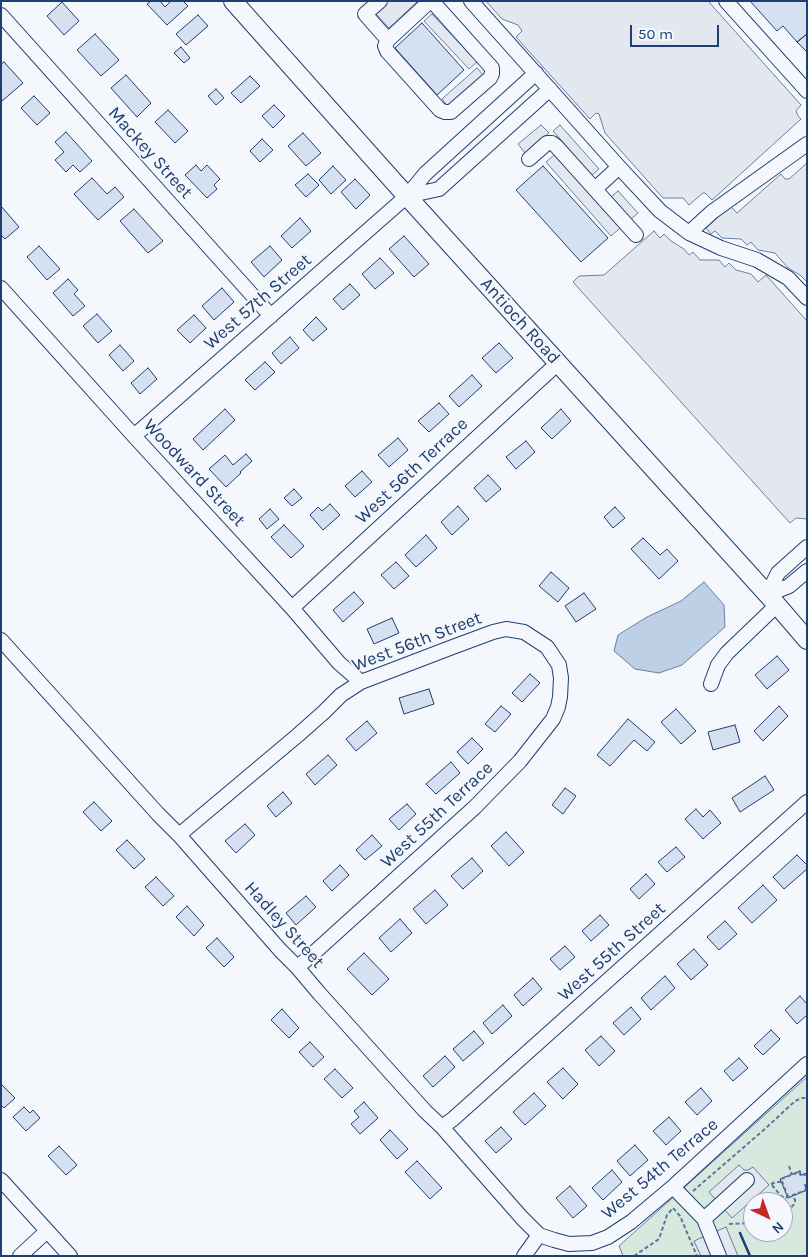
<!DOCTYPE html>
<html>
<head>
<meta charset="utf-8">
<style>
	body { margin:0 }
	#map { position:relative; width:808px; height:1257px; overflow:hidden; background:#f4f7fb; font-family:Karla,sans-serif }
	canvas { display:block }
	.frame { position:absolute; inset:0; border:2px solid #1d3f73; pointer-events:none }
	.north { position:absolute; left:743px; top:1192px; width:50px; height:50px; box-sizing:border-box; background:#f4f7fb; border:1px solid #9eadc5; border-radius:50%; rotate:138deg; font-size:14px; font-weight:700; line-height:20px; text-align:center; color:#1d3f73 }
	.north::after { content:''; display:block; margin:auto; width:18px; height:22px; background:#c62828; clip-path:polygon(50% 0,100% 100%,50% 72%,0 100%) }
	.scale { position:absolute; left:630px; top:25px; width:89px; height:22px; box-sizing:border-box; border:2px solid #1d3f73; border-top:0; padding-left:6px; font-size:15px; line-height:18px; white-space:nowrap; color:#1d3f73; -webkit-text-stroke:4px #f4f7fb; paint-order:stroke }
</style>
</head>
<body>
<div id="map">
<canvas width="808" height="1257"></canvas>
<div class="frame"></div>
<div class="north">N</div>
<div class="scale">50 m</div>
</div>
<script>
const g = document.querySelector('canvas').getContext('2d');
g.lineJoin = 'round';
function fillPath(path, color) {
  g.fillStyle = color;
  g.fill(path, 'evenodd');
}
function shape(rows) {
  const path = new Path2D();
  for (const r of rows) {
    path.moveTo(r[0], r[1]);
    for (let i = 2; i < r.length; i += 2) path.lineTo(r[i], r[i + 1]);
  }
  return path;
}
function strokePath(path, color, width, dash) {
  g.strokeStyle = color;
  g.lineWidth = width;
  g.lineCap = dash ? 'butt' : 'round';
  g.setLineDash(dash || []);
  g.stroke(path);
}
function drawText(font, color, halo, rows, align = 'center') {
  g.font = font + ' Karla,sans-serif';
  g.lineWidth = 4;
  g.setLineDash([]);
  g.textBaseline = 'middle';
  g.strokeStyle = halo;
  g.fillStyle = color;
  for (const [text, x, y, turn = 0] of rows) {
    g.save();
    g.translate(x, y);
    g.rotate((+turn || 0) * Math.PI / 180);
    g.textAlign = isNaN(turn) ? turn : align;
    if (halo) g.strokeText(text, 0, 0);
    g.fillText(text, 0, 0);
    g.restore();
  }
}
const green = shape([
	[807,1077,807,1256,623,1256,619,1246,807,1077],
	[753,1202,783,1202,783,1232,753,1232,753,1202]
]);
fillPath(green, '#d7e8df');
strokePath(green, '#687fa3', 1);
const parking = shape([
	[388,1,418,1,389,28,375,13,388,1],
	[486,1,708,1,801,105,796,111,798,116,801,119,712,200,705,193,703,193,689,205,683,198,663,198,605,133,599,114,596,113,590,119,516,37,522,31,518,25,502,19,486,1],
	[432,14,477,62,469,69,424,21,432,14],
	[477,68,484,76,448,107,442,99,477,68],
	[541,125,549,133,525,153,518,144,541,125],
	[560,125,599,169,592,175,553,131,560,125],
	[554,155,620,228,611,236,546,162,554,155],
	[807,163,807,282,800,275,788,268,775,253,758,250,751,242,747,245,741,239,722,238,715,231,711,234,706,228,730,206,737,213,781,174,785,179,789,179,807,163],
	[618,191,638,213,631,219,611,197,618,191],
	[654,231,660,238,664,234,671,241,684,249,689,255,693,252,700,260,719,260,725,267,729,263,736,270,751,274,758,282,766,275,807,321,807,519,796,518,790,523,573,282,579,276,604,275,654,231],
	[739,1165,744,1170,748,1170,753,1167,769,1185,732,1218,709,1192,739,1165],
	[726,1227,738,1256,701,1256,694,1241,726,1227]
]);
fillPath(parking, '#e3e8f0');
strokePath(parking, '#687fa3', 1);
const water = shape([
	[704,582,724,605,725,627,682,665,659,673,635,669,614,651,618,635,647,617,681,601,704,582]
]);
fillPath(water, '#bed0e5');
strokePath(water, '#687fa3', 1);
const building = shape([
	[151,1,160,1,165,7,171,1,183,1,188,6,167,25,147,4,151,1],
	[750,1,807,1,807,34,797,42,783,26,777,31,750,1],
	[62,2,79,21,64,35,47,16,62,2],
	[198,15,208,26,186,45,176,34,198,15],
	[422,23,464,70,437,95,395,48,422,23],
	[95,34,119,60,101,76,77,50,95,34],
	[807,34,807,52,797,42,807,34],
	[181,47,190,58,184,63,174,53,181,47],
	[4,62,23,83,2,101,1,100,1,64,4,62],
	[126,75,151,103,137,117,111,88,126,75],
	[250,76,260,86,241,103,231,93,250,76],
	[216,89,224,98,216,105,208,96,216,89],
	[34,96,50,113,37,125,21,108,34,96],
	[274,105,285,116,273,128,262,116,274,105],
	[168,110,188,131,175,143,155,122,168,110],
	[66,132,92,161,80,172,73,165,66,172,55,160,64,152,55,142,66,132],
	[303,133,321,153,306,166,288,146,303,133],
	[262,139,273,150,260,162,250,151,262,139],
	[196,165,201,171,207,165,220,179,214,185,217,189,207,198,185,175,196,165],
	[333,166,346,180,331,194,319,180,333,166],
	[543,166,608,238,581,262,516,190,543,166],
	[308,174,319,185,306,197,295,185,308,174],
	[92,178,107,194,115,187,124,197,98,220,74,194,92,178],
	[355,179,370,195,356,209,341,192,355,179],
	[1,206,19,227,5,239,1,235,1,206],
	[134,209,163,241,148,253,120,221,134,209],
	[300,218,311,231,292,248,281,236,300,218],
	[404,236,429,264,414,277,389,249,404,236],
	[39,246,60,269,47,280,27,257,39,246],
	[270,246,282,260,264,277,251,262,270,246],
	[380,258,394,273,375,289,362,274,380,258],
	[68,279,78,290,74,294,85,306,73,316,53,293,68,279],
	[350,284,360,295,343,310,333,299,350,284],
	[222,288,234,302,214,320,202,306,222,288],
	[97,314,112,331,98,343,83,326,97,314],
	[194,315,206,328,190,343,177,330,194,315],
	[316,317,327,329,313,341,303,330,316,317],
	[290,337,299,348,281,364,272,353,290,337],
	[499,343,513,358,496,373,482,358,499,343],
	[120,345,134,361,123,371,109,355,120,345],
	[265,362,275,372,255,390,245,380,265,362],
	[148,368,157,379,140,394,131,383,148,368],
	[472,375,482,386,459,407,449,396,472,375],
	[439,403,449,414,429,432,418,421,439,403],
	[225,409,235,420,203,450,193,439,225,409],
	[561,409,571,421,552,439,541,428,561,409],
	[398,438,408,450,389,467,378,455,398,438],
	[526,441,535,452,516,469,506,457,526,441],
	[246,454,252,461,240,472,241,473,226,487,209,469,225,455,233,465,246,454],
	[362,471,372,482,355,497,345,486,362,471],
	[488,475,501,489,486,502,474,488,488,475],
	[294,489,302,498,292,506,284,498,294,489],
	[330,504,340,515,323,530,310,515,318,507,322,511,330,504],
	[458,506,469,519,452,535,441,522,458,506],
	[615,507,625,518,613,528,604,517,615,507],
	[270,509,279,519,267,529,259,519,270,509],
	[284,525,304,546,291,558,271,537,284,525],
	[426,535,437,548,416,567,405,555,426,535],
	[643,538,660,555,667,549,678,561,659,579,631,549,643,538],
	[396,562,409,576,394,589,381,575,396,562],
	[551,572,569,588,558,602,539,586,551,572],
	[354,592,364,603,343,622,333,610,354,592],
	[584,593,596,609,576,622,565,606,584,593],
	[392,618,399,633,374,644,367,629,392,618],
	[777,656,789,670,767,689,755,675,777,656],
	[530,674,540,683,522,702,512,693,530,674],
	[429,689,434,704,404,714,399,698,429,689],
	[501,706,511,714,495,732,485,724,501,706],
	[779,706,788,716,763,741,754,731,779,706],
	[676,709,696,731,681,744,661,722,676,709],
	[628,719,655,742,647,751,634,740,610,766,597,755,628,719],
	[367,721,377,733,356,751,346,739,367,721],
	[735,725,740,742,713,750,708,732,735,725],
	[472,738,483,749,468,764,457,752,472,738],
	[328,755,337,765,315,785,306,774,328,755],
	[451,762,460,773,436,794,426,784,451,762],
	[765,776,774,790,740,812,732,798,765,776],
	[565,788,576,796,563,814,552,805,565,788],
	[283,792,292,803,276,817,267,806,283,792],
	[94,802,112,821,101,831,83,812,94,802],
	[407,804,416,814,399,830,389,819,407,804],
	[696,809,703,817,710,810,721,823,703,839,685,819,696,809],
	[245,824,255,835,236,853,225,841,245,824],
	[506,832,524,852,509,866,491,846,506,832],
	[372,835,382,846,365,860,356,850,372,835],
	[127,840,145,859,134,869,116,850,127,840],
	[676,847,685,857,667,872,658,862,676,847],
	[797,855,807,865,807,869,784,889,773,877,797,855],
	[472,858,483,871,463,889,451,876,472,858],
	[340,865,349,875,332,891,323,881,340,865],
	[646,874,655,884,639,899,630,889,646,874],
	[156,877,174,896,163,906,145,887,156,877],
	[763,885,777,900,752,923,738,908,763,885],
	[435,890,448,905,426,924,413,909,435,890],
	[306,896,316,907,296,925,286,913,306,896],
	[187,906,204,925,194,936,176,917,187,906],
	[600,915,609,925,591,941,582,931,600,915],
	[400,919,412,933,391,952,379,938,400,919],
	[725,921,737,934,719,950,707,937,725,921],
	[217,938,234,957,224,967,206,948,217,938],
	[565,946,575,957,560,970,550,959,565,946],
	[694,949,708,965,691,980,677,964,694,949],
	[364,953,389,979,372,995,347,969,364,953],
	[665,976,675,988,651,1010,641,998,665,976],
	[533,978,542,989,523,1006,514,995,533,978],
	[800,996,807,1004,807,1015,797,1024,785,1010,800,996],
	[503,1005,512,1016,492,1034,483,1023,503,1005],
	[631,1007,641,1019,624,1035,613,1023,631,1007],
	[282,1009,299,1028,289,1038,271,1020,282,1009],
	[771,1030,780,1039,763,1055,754,1046,771,1030],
	[474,1031,484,1043,463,1061,453,1049,474,1031],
	[601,1036,615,1051,599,1066,585,1050,601,1036],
	[310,1042,324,1057,313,1067,299,1052,310,1042],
	[445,1056,455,1067,433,1087,423,1076,445,1056],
	[739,1058,748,1068,733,1081,724,1071,739,1058],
	[563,1068,578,1084,563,1099,547,1082,563,1068],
	[335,1069,353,1088,342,1098,324,1079,335,1069],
	[1,1084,15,1098,4,1108,1,1105,1,1084],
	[701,1088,712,1101,697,1115,685,1102,701,1088],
	[534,1093,546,1106,525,1125,513,1112,534,1093],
	[364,1102,378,1118,360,1134,351,1124,359,1117,354,1111,364,1102],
	[24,1107,30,1113,33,1110,40,1118,26,1131,13,1117,24,1107],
	[669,1117,681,1131,666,1145,653,1131,669,1117],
	[501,1127,512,1139,496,1153,485,1141,501,1127],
	[390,1130,408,1149,397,1159,380,1140,390,1130],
	[635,1145,648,1160,630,1176,617,1161,635,1145],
	[59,1146,77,1165,66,1175,48,1156,59,1146],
	[417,1161,442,1188,430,1199,405,1172,417,1161],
	[612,1170,622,1182,603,1200,592,1188,612,1170],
	[800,1171,801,1175,807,1173,807,1185,805,1186,807,1190,788,1198,780,1179,800,1171],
	[570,1186,587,1206,573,1218,556,1198,570,1186]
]);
fillPath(building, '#d5e0f0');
strokePath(building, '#1d3f73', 1);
const minor = shape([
	[380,1,365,14,388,40],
	[430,1,388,40,385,46,387,51,440,110,445,112,451,112,490,78,492,74,492,68,432,1],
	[471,1,619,167,660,211,689,233,721,248,757,260,788,278,807,298],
	[726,1,807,91],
	[1,15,271,316],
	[529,159,547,143,552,143,556,146,636,235],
	[595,189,619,167],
	[407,196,439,189,550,89],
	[689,233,712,212,807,144],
	[1,288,134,436,292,608,339,663,361,682],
	[134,436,407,196,425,174,536,73],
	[767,595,778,573,807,547],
	[767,595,789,586,807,571],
	[292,608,558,363],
	[1,640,158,814,179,835,280,950,297,967,319,993,425,1111,442,1127,522,1218,539,1235],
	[711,684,718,665,727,653,777,605],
	[179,835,298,735,324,712,341,695,361,682,450,648,493,632,506,629,524,632,547,647,559,665,561,678,560,697,558,707,553,719,520,761,475,807,306,960,297,967],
	[442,1127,453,1119,807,802],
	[1,1180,70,1256],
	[673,1187,704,1219,747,1180],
	[704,1219,719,1256],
	[20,1256,47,1231],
	[524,1256,539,1235,554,1240,569,1244,592,1243,608,1237,631,1222,675,1185,807,1064]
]);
const major = shape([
	[233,1,395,183,777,605,807,640]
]);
strokePath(minor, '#1d3f73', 16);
strokePath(major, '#1d3f73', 20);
strokePath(shape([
	[789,1166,792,1175],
	[771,1184,776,1182,782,1182],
	[772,1185,781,1196,785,1198,806,1190,805,1185,807,1185],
	[693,1191,766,1128,795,1101,802,1098,807,1098],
	[788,1197,781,1179,799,1172,801,1176,807,1174],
	[783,1217,795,1203,795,1200,793,1195],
	[729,1224,753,1223],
	[783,1228,791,1224],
	[634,1256,659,1239,667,1215,673,1208,680,1216,697,1256]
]), '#5e769c', 2, [4, 2.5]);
strokePath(minor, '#f4f7fb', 14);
strokePath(major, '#f4f7fb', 18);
strokePath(shape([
	[740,1233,750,1256]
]), '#1d3f73', 2.5);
drawText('18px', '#1d3f73', '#f4f7fb', [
	["Mackey Street",150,153,48],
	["West 57th Street",258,302,-41],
	["Antioch Road",520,321,48],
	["West 56th Terrace",412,471,-43],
	["Woodward Street",194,473,47],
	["West 56th Street",417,642,-21],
	["West 55th Terrace",437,815,-43],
	["Hadley Street",284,925,48],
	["West 55th Street",612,952,-42],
	["West 54th Terrace",660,1169,-40]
]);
</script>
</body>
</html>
